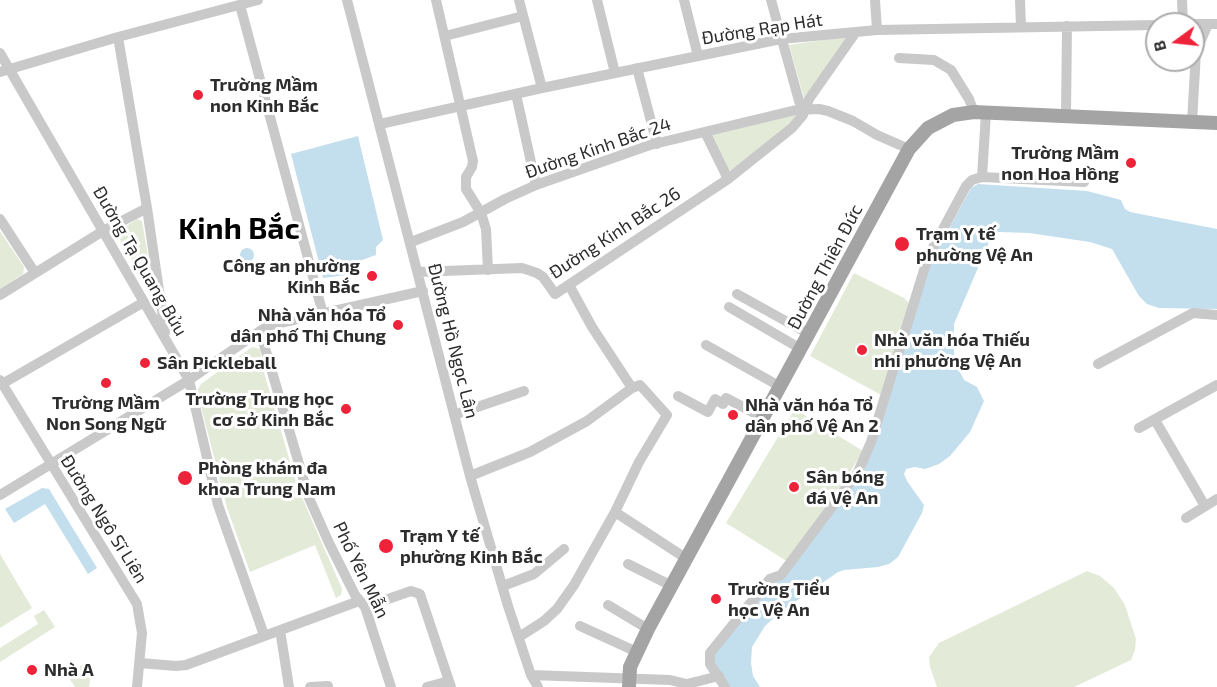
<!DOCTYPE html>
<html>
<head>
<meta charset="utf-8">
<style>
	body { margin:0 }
	#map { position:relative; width:1217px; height:687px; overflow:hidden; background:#fff; font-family:"Exo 2",sans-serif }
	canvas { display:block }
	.north { position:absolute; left:1145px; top:12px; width:60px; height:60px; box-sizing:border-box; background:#fff; border:2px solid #ababab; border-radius:50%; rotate:255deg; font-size:16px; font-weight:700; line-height:24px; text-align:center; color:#2c2c2c }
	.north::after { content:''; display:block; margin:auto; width:21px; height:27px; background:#ee233a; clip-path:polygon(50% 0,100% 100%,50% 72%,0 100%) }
</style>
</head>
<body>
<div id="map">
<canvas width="1217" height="687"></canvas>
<div class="north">B</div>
</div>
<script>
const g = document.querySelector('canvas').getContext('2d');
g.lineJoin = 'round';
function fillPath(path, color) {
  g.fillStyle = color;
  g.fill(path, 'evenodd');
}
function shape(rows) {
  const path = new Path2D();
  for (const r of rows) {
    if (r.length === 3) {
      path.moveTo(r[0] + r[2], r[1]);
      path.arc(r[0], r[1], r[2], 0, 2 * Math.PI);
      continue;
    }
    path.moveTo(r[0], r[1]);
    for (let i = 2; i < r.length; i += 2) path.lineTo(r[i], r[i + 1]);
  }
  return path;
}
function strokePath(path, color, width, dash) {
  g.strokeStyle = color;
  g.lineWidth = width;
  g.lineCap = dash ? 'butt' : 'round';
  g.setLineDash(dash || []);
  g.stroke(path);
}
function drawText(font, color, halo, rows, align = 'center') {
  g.font = font + ' "Exo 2",sans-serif';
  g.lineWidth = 6;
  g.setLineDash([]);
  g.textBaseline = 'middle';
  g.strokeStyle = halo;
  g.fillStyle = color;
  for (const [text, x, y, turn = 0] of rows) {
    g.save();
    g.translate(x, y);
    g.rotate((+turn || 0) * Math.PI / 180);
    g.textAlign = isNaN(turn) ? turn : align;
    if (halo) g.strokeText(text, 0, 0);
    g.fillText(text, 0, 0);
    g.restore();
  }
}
fillPath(shape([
	[849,36,804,98,789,45],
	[795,114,797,116,794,123,731,170,728,169,712,138,711,132],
	[137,219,142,221,151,274,147,280,143,279,116,233],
	[0,231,24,267,23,274,0,289],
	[854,273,904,298,909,303,881,395,810,356],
	[252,347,260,349,263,369,297,486,342,589,341,595,336,598,315,545,250,572,227,508,197,391,201,384],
	[795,409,863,451,793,565,726,523],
	[0,554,32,608,0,628],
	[1087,571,1100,576,1114,588,1125,605,1136,639,1135,650,1131,660,1074,687,937,687,930,667,929,657,939,643],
	[44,610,55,627,0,662,0,648,38,624,34,616],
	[85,663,91,674,89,687,75,687,67,675]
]), '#e3ebd8');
fillPath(shape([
	[358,136,383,240,376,247,376,255,359,261,362,273,323,278,291,154],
	[978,184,1087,191,1121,200,1125,209,1130,212,1217,229,1217,309,1159,308,1147,304,1139,296,1112,249,1090,242,1029,233,999,232,992,235,954,324,954,360,964,380,977,387,984,401,970,432,950,456,939,464,925,469,915,467,906,469,904,474,907,481,924,505,922,513,898,557,889,564,878,567,844,570,838,572,779,613,765,626,752,647,751,663,753,676,760,687,726,687,711,654,815,535,864,472,889,386,928,267,971,188],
	[247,255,7],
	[42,488,49,489,97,568,88,574,45,504,14,523,5,509]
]), '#c3deec');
strokePath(shape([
	[347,0,470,476,508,606,531,675,538,687],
	[436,0,473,161,472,167,466,177,466,189,481,213,486,229,488,270],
	[519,0,542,88],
	[597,0,615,73],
	[684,0,698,56],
	[771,0,799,101,804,109],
	[875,0,877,30],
	[1020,0,1021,27],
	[1182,0,1183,24],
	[240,5,323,314],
	[1193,24,1217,24],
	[445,36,523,16],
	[118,37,147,208,165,332],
	[0,53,189,380,218,505,264,635],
	[899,58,934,60,951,70,969,99,974,112],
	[637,68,657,144],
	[0,72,118,37,258,0],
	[516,94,536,185],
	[986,113,982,177,1084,182],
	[1066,115,1067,26],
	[1192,122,1196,52,1208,24],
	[380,124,542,88,781,39,877,30,1157,25],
	[705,132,728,179],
	[0,219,35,273],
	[411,242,463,222,505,199,536,185,650,145,796,110,819,109,828,111,853,121,877,135,909,149],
	[418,272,522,268,537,273,543,277,555,294,728,179,792,128,803,115,809,99,856,32],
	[737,294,809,334],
	[0,295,103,231,147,208],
	[729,307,801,349],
	[260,331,309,498,329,543,355,595,365,607,391,687],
	[706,345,781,387],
	[1098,364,1193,313,1217,315],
	[0,380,137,604,142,633,137,687],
	[2,384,144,302],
	[678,396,708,412,715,399,723,404,726,398,764,418],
	[454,415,524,391],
	[1155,420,1205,506],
	[1139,428,1217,385],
	[470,476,530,452,587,421,632,388],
	[0,495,189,380,260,331,271,325,423,291],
	[615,512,687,559],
	[1186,518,1217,499],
	[628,564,672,586],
	[503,586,534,574,564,549],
	[608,605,648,629],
	[365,607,411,591,420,594,451,687],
	[580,626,637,652],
	[280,630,289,687],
	[519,637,544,621,557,609,574,585,615,512,639,462,667,415,640,385,632,388,592,327,569,285],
	[140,663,176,666,186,665,359,601],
	[531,675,670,680,687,684,719,676],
	[310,687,328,686],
	[427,687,449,681],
	[725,687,710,664,710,653,770,579,781,575,858,472,871,442,928,257,966,186,972,180,982,177]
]), '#c9c9c9', 10);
strokePath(shape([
	[629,687,630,667,648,629,909,149,928,128,953,115,974,112,1217,123]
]), '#a4a4a4', 14);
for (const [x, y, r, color] of [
	[198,95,6,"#ee233a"],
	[1131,163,6,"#ee233a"],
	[902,244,8,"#ee233a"],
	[372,276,6,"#ee233a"],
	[398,325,6,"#ee233a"],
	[862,350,6,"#ee233a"],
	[145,363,6,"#ee233a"],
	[106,383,6,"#ee233a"],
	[346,409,6,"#ee233a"],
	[733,415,6,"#ee233a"],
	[185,478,8,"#ee233a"],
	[794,487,6,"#ee233a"],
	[386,546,8,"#ee233a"],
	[716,599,6,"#ee233a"],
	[32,670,6,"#ee233a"]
]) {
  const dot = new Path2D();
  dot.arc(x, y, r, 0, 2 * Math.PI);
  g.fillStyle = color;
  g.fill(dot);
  strokePath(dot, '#fff', 2);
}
drawText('18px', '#2c2c2c', '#fff', [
	["Đường Rạp Hát",762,29,-9],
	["Đường Kinh Bắc 24",598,148,-19],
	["Đường Kinh Bắc 26",615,233,-33],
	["Đường Tạ Quang Bửu",140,261,60],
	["Đường Thiên Đức",825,267,-62],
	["Đường Hồ Ngọc Lân",453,341,76],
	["Đường Ngô Sĩ Liên",104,519,58],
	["Phố Yên Mẫn",361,570,64]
]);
drawText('bold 18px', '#2c2c2c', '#fff', [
	["Trường Mầm",210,85],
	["non Kinh Bắc",210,106],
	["Trường Mầm",1119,153,"right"],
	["non Hoa Hồng",1119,174,"right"],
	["Trạm Y tế",916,234],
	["phường Vệ An",916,255],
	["Công an phường",360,266,"right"],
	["Kinh Bắc",360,287,"right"],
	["Nhà văn hóa Tổ",386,315,"right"],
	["dân phố Thị Chung",386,336,"right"],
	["Nhà văn hóa Thiếu",874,340],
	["nhi phường Vệ An",874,361],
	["Sân Pickleball",157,363],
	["Trường Trung học",334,399,"right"],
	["cơ sở Kinh Bắc",334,420,"right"],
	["Trường Mầm",106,403,"center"],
	["Non Song Ngữ",106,424,"center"],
	["Nhà văn hóa Tổ",745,405],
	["dân phố Vệ An 2",745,426],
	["Phòng khám đa",198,468],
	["khoa Trung Nam",198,489],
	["Sân bóng",806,477],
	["đá Vệ An",806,498],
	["Trạm Y tế",400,536],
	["phường Kinh Bắc",400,557],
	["Trường Tiểu",728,589],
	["học Vệ An",728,610],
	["Nhà A",44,670]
], 'left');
drawText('bold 30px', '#000', '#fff', [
	["Kinh Bắc",239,229]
]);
</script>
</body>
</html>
